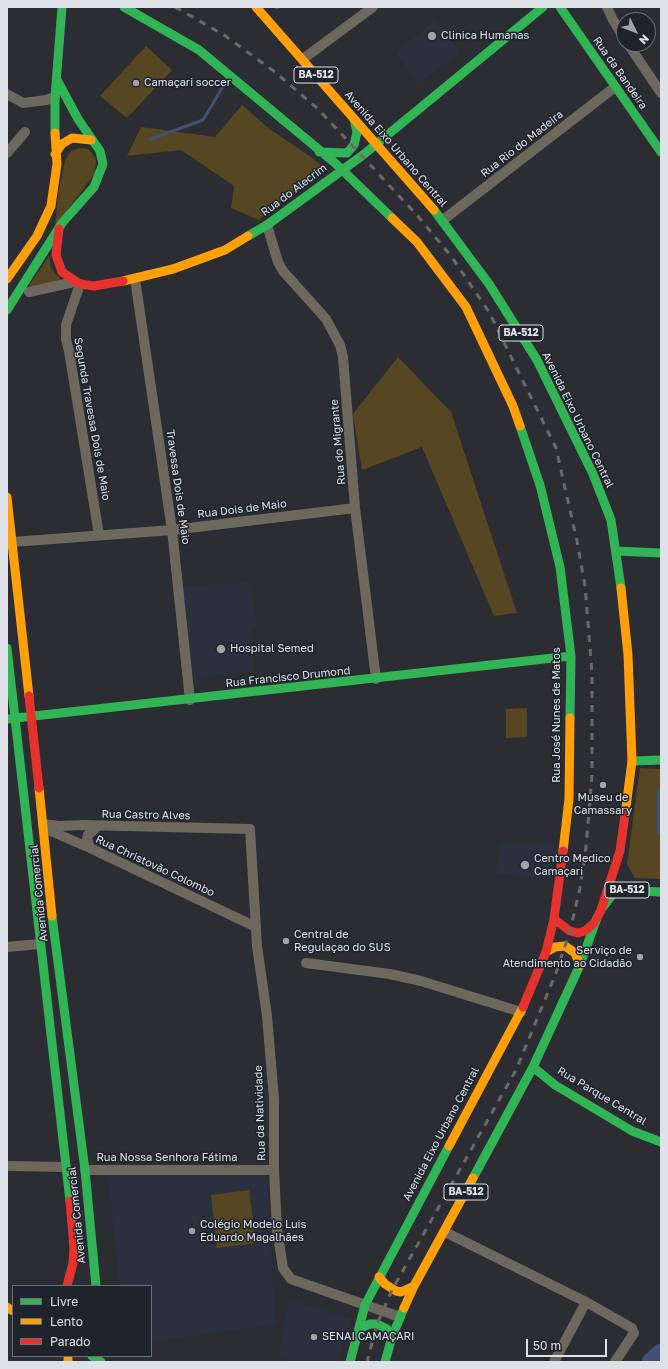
<!DOCTYPE html>
<html>
<head>
<meta charset="utf-8">
<style>
	body { margin:0 }
	#map { position:relative; width:668px; height:1369px; overflow:hidden; background:#2c2d32; font-family:"Golos Text",sans-serif }
	canvas { display:block }
	.frame { position:absolute; inset:0; border:8px solid #dee1e8; pointer-events:none }
	.legend { position:absolute; left:12px; top:1285px; width:140px; height:72px; box-sizing:border-box; background:#1f232c; border:1px solid #6b6f77; margin:0; padding:5px 7px; list-style:none; font-size:12px; color:#dee1e8 }
	.legend li { display:flex; align-items:center; gap:8px; height:20px }
	.legend b { width:20px; border:1px solid #6b6f77 }
	.north { position:absolute; left:616px; top:12px; width:40px; height:40px; box-sizing:border-box; background:#1f232c; border:1px solid #6b6f77; border-radius:50%; rotate:133deg; font-size:11px; font-weight:700; line-height:16px; text-align:center; color:#dee1e8 }
	.north::after { content:''; display:block; margin:auto; width:14px; height:18px; background:#a0a2a8; clip-path:polygon(50% 0,100% 100%,50% 72%,0 100%) }
	.scale { position:absolute; left:526px; top:1339px; width:81px; height:18px; box-sizing:border-box; border:2px solid #dee1e8; border-top:0; padding-left:5px; font-size:12px; line-height:14px; white-space:nowrap; color:#dee1e8; -webkit-text-stroke:3px #1f232c; paint-order:stroke }
</style>
</head>
<body>
<div id="map">
<canvas width="668" height="1369"></canvas>
<div class="frame"></div>
<ul class="legend">
<li><b style="height:5px;background:#30b455"></b>Livre</li>
<li><b style="height:5px;background:#ff9f0a"></b>Lento</li>
<li><b style="height:5px;background:#e5322d"></b>Parado</li>
</ul>
<div class="north">N</div>
<div class="scale">50 m</div>
</div>
<script>
const g = document.querySelector('canvas').getContext('2d');
g.lineJoin = 'round';
function fillPath(path, color) {
  g.fillStyle = color;
  g.fill(path, 'evenodd');
}
function shape(rows) {
  const path = new Path2D();
  for (const r of rows) {
    path.moveTo(r[0], r[1]);
    for (let i = 2; i < r.length; i += 2) path.lineTo(r[i], r[i + 1]);
  }
  return path;
}
function strokePath(path, color, width, dash) {
  g.strokeStyle = color;
  g.lineWidth = width;
  g.lineCap = dash ? 'butt' : 'round';
  g.setLineDash(dash || []);
  g.stroke(path);
}
function drawText(font, color, halo, rows, align = 'center') {
  g.font = font + ' "Golos Text",sans-serif';
  g.lineWidth = 3;
  g.setLineDash([]);
  g.textBaseline = 'middle';
  g.strokeStyle = halo;
  g.fillStyle = color;
  for (const [text, x, y, turn = 0] of rows) {
    g.save();
    g.translate(x, y);
    g.rotate((+turn || 0) * Math.PI / 180);
    g.textAlign = isNaN(turn) ? turn : align;
    if (halo) g.strokeText(text, 0, 0);
    g.fillText(text, 0, 0);
    g.restore();
  }
}
fillPath(shape([
	[435,20,460,52,419,83,396,53],
	[251,582,257,628,251,628,254,671,194,678,180,587],
	[501,843,556,843,551,879,496,874],
	[108,1176,267,1176,275,1324,151,1342,151,1286,120,1286],
	[289,1299,351,1319,338,1362,289,1362,290,1359,279,1355]
]), '#2b303f');
fillPath(shape([
	[146,46,172,70,127,118,100,96],
	[242,105,267,127,325,167,259,220,231,208,234,186,181,150,127,156,141,127,215,137],
	[79,148,89,149,96,159,95,173,55,227,58,195,65,160,71,151],
	[49,256,51,268,64,283,28,287],
	[398,357,451,412,517,613,494,616,422,447,362,470,353,414],
	[527,708,527,737,506,738,506,709],
	[640,768,661,769,661,879,635,878,627,864],
	[249,1190,256,1243,217,1248,211,1195]
]), '#564621');
fillPath(shape([
	[657,788,661,789,661,834,657,835]
]), '#424f74');
strokePath(shape([
	[277,8,279,7],
	[151,139,203,120,224,85]
]), '#424f74', 3);
strokePath(shape([
	[651,1362,661,1353]
]), '#424f74', 19);
strokePath(shape([
	[607,7,613,20,624,38],
	[628,44,661,93],
	[303,59,373,7],
	[7,94,23,103,46,100,55,97],
	[7,153,25,132],
	[443,220,615,87],
	[267,225,278,262,283,271,326,319,340,345,343,357,355,508,376,679],
	[135,279,172,530,190,700],
	[80,284,66,325,66,339,69,351,99,535],
	[29,292,74,282],
	[13,542,172,530,355,508],
	[43,824,59,826,83,825,250,829,257,946,267,1016,274,1099,274,1170,277,1229,283,1268,291,1279,400,1317],
	[46,829,90,848,256,927],
	[90,848,87,839,88,835,98,826],
	[7,947,40,944],
	[306,963,390,974,421,981,521,1012],
	[7,1166,66,1167],
	[85,1170,274,1170],
	[445,1232,586,1302,632,1328,634,1333,615,1362],
	[554,1362,586,1302]
]), '#6d685e', 10);
strokePath(shape([
	[124,7,199,50,335,163,392,218],
	[560,7,661,152],
	[55,133,55,97,62,7],
	[319,152,347,153,354,145,357,132,354,119],
	[434,210,489,284,537,360,593,474,611,520,621,588],
	[248,236,267,225,363,155,543,7],
	[7,310,62,223,94,187,103,164,100,151,78,119,57,80],
	[520,426,540,485,560,567,571,656,570,718],
	[616,551,661,553],
	[7,648,70,1201],
	[7,719,571,656],
	[632,761,661,760],
	[603,907,613,894,622,890,661,892],
	[52,916,85,1170,96,1286],
	[533,1067,555,1085,632,1131,661,1142],
	[473,1178,533,1067,580,965,597,918],
	[360,1328,370,1324,377,1324,387,1329,392,1337],
	[92,1356,101,1362],
	[350,1362,365,1305,449,1146],
	[385,1362,392,1337,404,1308]
]), '#30b455', 9);
strokePath(shape([
	[256,7,434,210],
	[55,154,62,144,72,138,91,140],
	[392,218,417,242,466,307,513,406,520,426],
	[7,279,37,236,51,206,57,164,55,133],
	[123,281,173,269,225,250,248,236],
	[7,497,29,696],
	[621,588,628,655,632,761,625,815],
	[39,788,52,916],
	[563,851,569,799,570,718],
	[546,952,555,947,565,946,575,953,580,965],
	[449,1146,523,1007],
	[379,1277,385,1284,396,1291,401,1292,414,1286],
	[7,1307,13,1311],
	[404,1308,414,1286,473,1178],
	[68,1356,68,1362]
]), '#ff9f0a', 9);
strokePath(shape([
	[59,229,56,255,62,272,80,284,94,286,123,281],
	[29,696,39,788],
	[597,918,601,910,620,851,625,815],
	[554,919,570,931,578,933,585,931,594,923],
	[523,1007,546,952,554,919,563,851],
	[67,1286,73,1263,74,1248,70,1201]
]), '#e5322d', 9);
strokePath(shape([
	[175,7,224,35,275,72,318,109,416,214,451,256,489,312,556,448,577,541,585,586,592,673,592,775,586,847,580,888,570,931,556,973,516,1070,392,1290,377,1324,367,1362]
]), '#6b6965', 3, [7, 7]);
for (const [x, y, r, color] of [
	[432,36,5,"#a0a2a8"],
	[136,83,4,"#a0a2a8"],
	[221,649,5,"#a0a2a8"],
	[603,785,4,"#a0a2a8"],
	[525,865,5,"#a0a2a8"],
	[286,941,4,"#a0a2a8"],
	[640,957,4,"#a0a2a8"],
	[192,1231,4,"#a0a2a8"],
	[314,1337,4,"#a0a2a8"]
]) {
  const dot = new Path2D();
  dot.arc(x, y, r, 0, 2 * Math.PI);
  g.fillStyle = color;
  g.fill(dot);
  strokePath(dot, '#1f232c', 1.5);
}
for (const [x, y, w] of [
	[316,75,44],
	[521,333,44],
	[627,890,44],
	[466,1192,44]
]) {
  const box = new Path2D();
  box.roundRect(x - w / 2, y - 8, w, 16, 3);
  g.fillStyle = '#1f232c';
  g.fill(box);
  strokePath(box, '#dee1e8', 1);
}
drawText('bold 10px', '#dee1e8', null, [
	["BA-512",316,75],
	["BA-512",521,333],
	["BA-512",627,890],
	["BA-512",466,1192]
]);
drawText('11px', '#dee1e8', '#1f232c', [
	["Clinica Humanas",441,36],
	["Camaçari soccer",144,83],
	["Hospital Semed",230,649],
	["Museu de",603,798,"center"],
	["Camassary",603,811,"center"],
	["Centro Medico",534,859],
	["Camaçari",534,872],
	["Central de",294,935],
	["Regulaçao do SUS",294,948],
	["Serviço de",632,951,"right"],
	["Atendimento ao Cidadão",632,964,"right"],
	["Colégio Modelo Luis",200,1225],
	["Eduardo Magalhães",200,1238],
	["SENAI CAMAÇARI",322,1337]
], 'left');
drawText('11px', '#dee1e8', '#1f232c', [
	["Rua da Bandeira",620,73,55],
	["Rua Rio do Madeira",522,144,-38],
	["Avenida Eixo Urbano Central",396,149,49],
	["Rua do Alecrim",294,190,-37],
	["Segunda Travessa Dois de Maio",92,419,80],
	["Avenida Eixo Urbano Central",578,420,64],
	["Rua do Migrante",338,442,-95],
	["Travessa Dois de Maio",178,487,82],
	["Rua Dois de Maio",242,509,-7],
	["Rua Francisco Drumond",288,677,-6],
	["Rua José Nunes de Matos",557,715,-90],
	["Rua Castro Alves",146,815,1],
	["Rua Christovão Colombo",155,866,25],
	["Avenida Comercial",39,893,-96],
	["Rua Parque Central",602,1096,31],
	["Rua da Natividade",260,1113,-92],
	["Avenida Eixo Urbano Central",441,1134,-62],
	["Rua Nossa Senhora Fátima",167,1158],
	["Avenida Comercial",77,1215,-96]
]);
</script>
</body>
</html>
